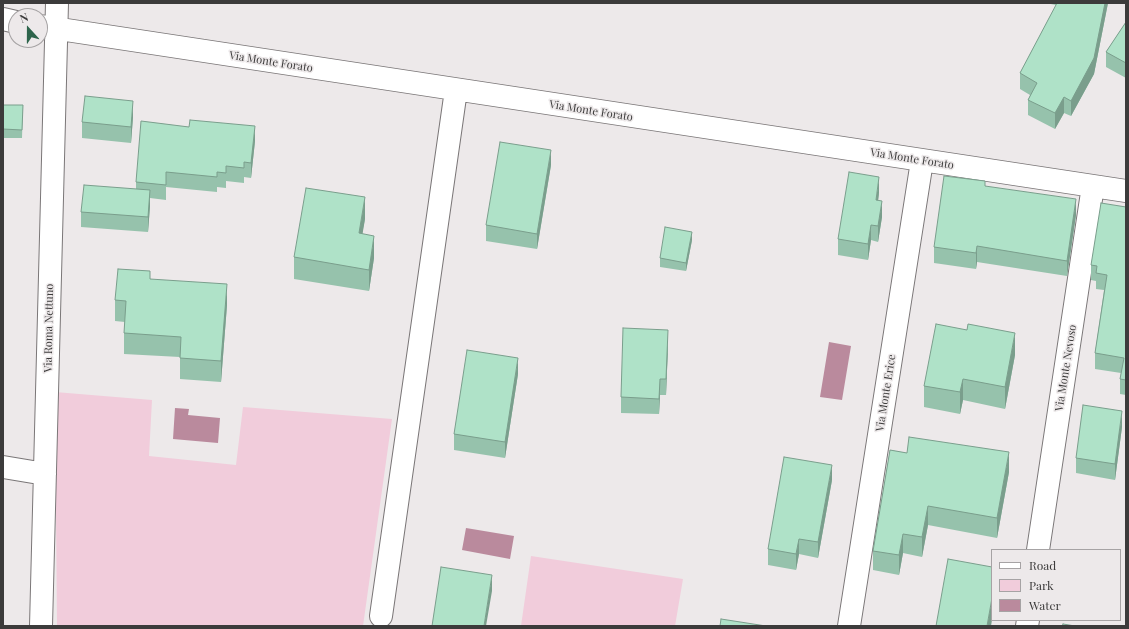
<!DOCTYPE html>
<html>
<head>
<meta charset="utf-8">
<style>
	body { margin:0 }
	#map { position:relative; width:1129px; height:629px; overflow:hidden; background:#ede9ea; font-family:"Playfair Display",serif }
	canvas { display:block }
	.frame { position:absolute; inset:0; border:4px solid #3c3b3b; pointer-events:none }
	.legend { position:absolute; left:991px; top:549px; width:130px; height:72px; box-sizing:border-box; background:#ede9ea; border:1px solid #a6a3a4; margin:0; padding:5px 7px; list-style:none; font-size:12px; color:#3c3b3b }
	.legend li { display:flex; align-items:center; gap:8px; height:20px }
	.legend b { width:20px; border:1px solid #a6a3a4 }
	.north { position:absolute; left:8px; top:8px; width:40px; height:40px; box-sizing:border-box; background:#ede9ea; border:1px solid #a6a3a4; border-radius:50%; rotate:339deg; font-size:11px; font-weight:700; line-height:16px; text-align:center; color:#3c3b3b }
	.north::after { content:''; display:block; margin:auto; width:14px; height:18px; background:#2d644b; clip-path:polygon(50% 0,100% 100%,50% 72%,0 100%) }
</style>
</head>
<body>
<div id="map">
<canvas width="1129" height="629"></canvas>
<div class="frame"></div>
<ul class="legend">
<li><b style="height:5px;background:#fff"></b>Road</li>
<li><b style="height:11px;background:#f1ccdb"></b>Park</li>
<li><b style="height:11px;background:#ba8a9d"></b>Water</li>
</ul>
<div class="north">N</div>
</div>
<script>
const g = document.querySelector('canvas').getContext('2d');
g.lineJoin = 'round';
function fillPath(path, color) {
  g.fillStyle = color;
  g.fill(path, 'evenodd');
}
function shape(rows) {
  const path = new Path2D();
  for (const r of rows) {
    path.moveTo(r[0], r[1]);
    for (let i = 2; i < r.length; i += 2) path.lineTo(r[i], r[i + 1]);
  }
  return path;
}
function strokePath(path, color, width, dash) {
  g.strokeStyle = color;
  g.lineWidth = width;
  g.lineCap = dash ? 'butt' : 'round';
  g.setLineDash(dash || []);
  g.stroke(path);
}
function drawText(font, color, halo, rows, align = 'center') {
  g.font = font + ' "Playfair Display",serif';
  g.lineWidth = 3;
  g.setLineDash([]);
  g.textBaseline = 'middle';
  g.strokeStyle = halo;
  g.fillStyle = color;
  for (const [text, x, y, turn = 0] of rows) {
    g.save();
    g.translate(x, y);
    g.rotate((+turn || 0) * Math.PI / 180);
    g.textAlign = isNaN(turn) ? turn : align;
    if (halo) g.strokeText(text, 0, 0);
    g.fillText(text, 0, 0);
    g.restore();
  }
}
fillPath(shape([
	[55,392,152,400,149,456,236,465,243,407,392,419,363,626,57,626],
	[531,556,683,579,675,626,521,626]
]), '#f1ccdb');
fillPath(shape([
	[829,342,851,346,842,400,820,397],
	[175,408,189,409,188,415,220,418,218,443,173,439],
	[466,528,514,536,510,559,462,550]
]), '#ba8a9d');
const minor = shape([
	[3,19,16,22],
	[40,26,1126,191],
	[3,467,45,474],
	[1038,550,1093,186],
	[381,616,456,90],
	[41,626,57,3],
	[849,626,922,161],
	[1027,626,1028,620]
]);
strokePath(minor, '#7a7677', 24);
strokePath(minor, '#fff', 22);
fillPath(shape([
	[1045,3,1108,3,1094,74,1071,116,1064,113,1055,129,1028,115,1028,100,1030,95,1020,89,1020,73,1056,5],
	[1126,22,1126,78,1106,67,1106,52],
	[3,105,23,105,22,138,3,138],
	[133,117,131,143,82,138,82,122],
	[255,141,251,178,244,177,244,183,226,181,226,188,217,187,217,192,166,187,166,200,150,198,150,206,148,232,81,227,81,212,136,189,136,182],
	[551,165,537,249,486,241,486,225],
	[985,186,1076,215,1067,276,977,262,976,269,934,263,934,247],
	[879,193,878,201,882,217,878,242,871,240,868,260,838,255,838,239],
	[1126,207,1126,395,1120,394,1120,379,1121,373,1095,369,1095,353,1104,290,1096,289,1096,281,1091,280,1091,265],
	[365,219,362,234,374,258,369,291,294,279,294,257],
	[692,240,686,271,660,267,660,258],
	[150,279,227,305,221,382,180,379,180,357,124,354,124,333,125,322,115,321,115,300],
	[967,330,1015,355,1005,409,963,400,960,414,924,407,924,386],
	[668,346,666,395,660,395,659,414,621,413,621,397],
	[518,374,505,458,454,450,454,434],
	[1122,427,1115,480,1076,473,1076,458],
	[890,450,1009,472,997,538,928,525,922,557,903,553,899,575,873,570,873,551],
	[832,480,818,558,799,554,796,570,768,565,768,549]
]), '#96c2ac');
fillPath(shape([
	[1105,3,1108,3,1094,74,1071,116,1071,101],
	[1064,97,1064,113,1055,129,1055,113],
	[133,101,133,117,131,143,131,127],
	[255,126,255,141,251,178,251,163],
	[551,150,551,165,537,249,537,234],
	[879,177,879,193,876,216,876,200],
	[150,190,150,206,148,232,148,217],
	[365,197,365,219,359,255,359,233],
	[1076,199,1076,215,1067,276,1067,261],
	[882,201,882,217,878,242,878,226],
	[871,225,871,240,868,260,868,244],
	[692,232,692,240,686,271,686,263],
	[374,236,374,258,369,291,369,270],
	[977,246,977,262,976,269,976,253],
	[227,284,227,305,221,382,221,361],
	[668,330,668,346,666,395,666,379],
	[1015,333,1015,355,1005,409,1005,387],
	[518,358,518,374,505,458,505,442],
	[660,379,660,395,659,414,659,399],
	[963,379,963,400,960,414,960,392],
	[1122,411,1122,427,1115,480,1115,464],
	[1009,452,1009,472,997,538,997,518],
	[832,465,832,480,818,558,818,542],
	[928,506,928,525,922,557,922,537],
	[903,534,903,553,899,575,899,555],
	[799,539,799,554,796,570,796,554],
	[492,575,492,591,486,626,484,626],
	[992,598,992,620,991,626,987,626]
]), '#7a9e8c');
const building = shape([
	[1057,3,1105,3,1094,58,1071,101,1064,97,1055,113,1028,100,1037,83,1020,73,1057,3],
	[1126,22,1126,63,1106,52,1126,22],
	[85,96,133,101,131,127,82,122,85,96],
	[3,105,23,105,22,130,3,129,3,105],
	[190,120,255,126,251,163,244,162,244,168,226,166,226,173,217,172,217,177,166,172,166,185,136,182,141,121,189,127,190,120],
	[500,142,551,150,537,234,486,225,500,142],
	[849,172,879,177,876,200,882,201,878,226,871,225,868,244,838,239,849,172],
	[944,176,985,181,985,186,1076,199,1067,261,977,246,976,253,934,247,944,176],
	[84,185,150,190,148,217,81,212,84,185],
	[306,188,365,197,359,233,374,236,369,270,294,257,306,188],
	[1101,203,1126,207,1126,380,1120,379,1124,358,1095,353,1107,275,1096,273,1097,266,1091,265,1101,203],
	[665,227,692,232,686,263,660,258,665,227],
	[118,269,150,271,150,279,227,284,221,361,180,358,181,337,124,333,126,301,115,300,118,269],
	[936,324,967,330,968,324,1015,333,1005,387,963,379,960,392,924,386,936,324],
	[623,328,668,330,666,379,660,379,659,399,621,397,623,328],
	[467,350,518,358,505,442,454,434,467,350],
	[1083,405,1122,411,1115,464,1076,458,1083,405],
	[909,437,1009,452,997,518,928,506,922,537,903,534,899,555,873,551,890,450,907,453,909,437],
	[784,457,832,465,818,542,799,539,796,554,768,549,784,457],
	[948,559,992,567,992,598,987,626,936,626,948,559],
	[441,567,492,575,484,626,432,626,441,567],
	[721,619,766,626,720,626,721,619],
	[1063,624,1075,626,1062,626,1063,624]
]);
fillPath(building, '#afe2c8');
strokePath(building, '#7a9e8c', 1);
drawText('11px', '#3c3b3b', '#ede9ea', [
	["Via Monte Forato",271,62,9],
	["Via Monte Forato",591,111,9],
	["Via Monte Forato",912,159,9],
	["Via Roma Nettuno",49,328,-89],
	["Via Monte Nevoso",1066,368,-81],
	["Via Monte Erice",886,393,-81]
]);
</script>
</body>
</html>
